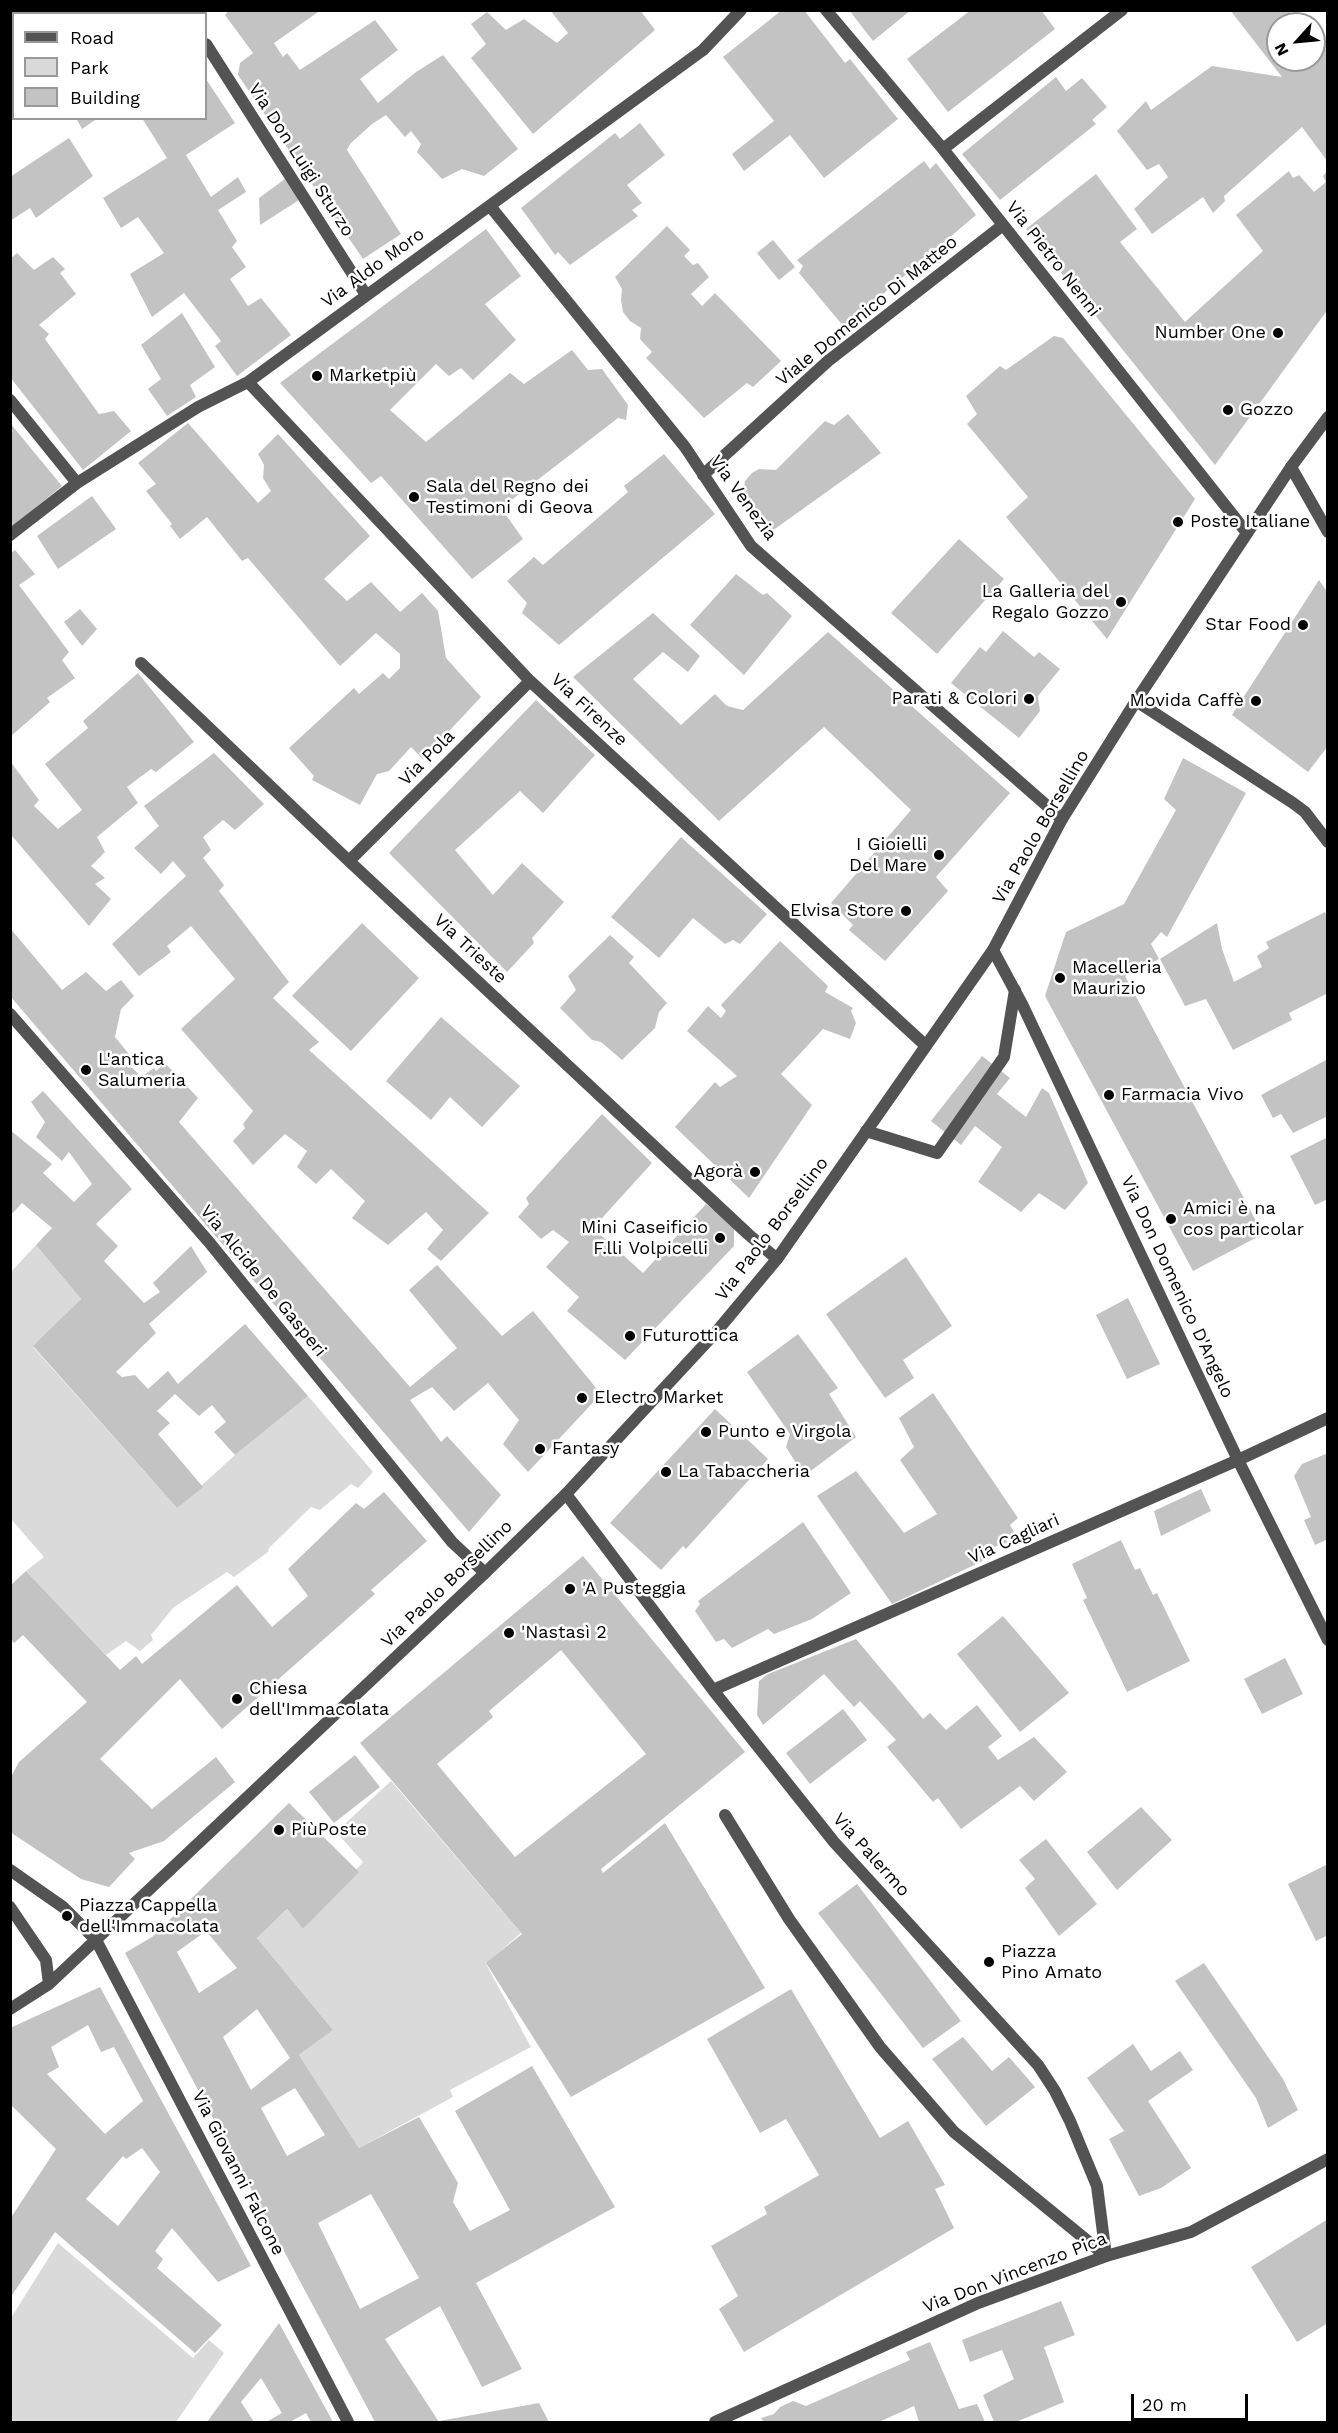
<!DOCTYPE html>
<html>
<head>
<meta charset="utf-8">
<style>
	body { margin:0 }
	#map { position:relative; width:1338px; height:2433px; overflow:hidden; background:#fff; font-family:"Work Sans",sans-serif }
	canvas { display:block }
	.frame { position:absolute; inset:0; border:12px solid #000; pointer-events:none }
	.legend { position:absolute; left:12px; top:12px; width:195px; height:108px; box-sizing:border-box; background:#fff; border:2px solid #999; margin:0; padding:8px 10px; list-style:none; font-size:18px; color:#000 }
	.legend li { display:flex; align-items:center; gap:12px; height:30px }
	.legend b { width:30px; border:2px solid #999 }
	.north { position:absolute; left:1266px; top:12px; width:60px; height:60px; box-sizing:border-box; background:#fff; border:2px solid #999; border-radius:50%; rotate:243deg; font-size:16px; font-weight:700; line-height:24px; text-align:center; color:#000 }
	.north::after { content:''; display:block; margin:auto; width:21px; height:27px; background:#000; clip-path:polygon(50% 0,100% 100%,50% 72%,0 100%) }
	.scale { position:absolute; left:1131px; top:2394px; width:117px; height:27px; box-sizing:border-box; border:3px solid #000; border-top:0; padding-left:8px; font-size:18px; line-height:21px; white-space:nowrap; color:#000; -webkit-text-stroke:4px #fff; paint-order:stroke }
</style>
</head>
<body>
<div id="map">
<canvas width="1338" height="2433"></canvas>
<div class="frame"></div>
<ul class="legend">
<li><b style="height:8px;background:#535353"></b>Road</li>
<li><b style="height:16px;background:#dadada"></b>Park</li>
<li><b style="height:16px;background:#c3c3c3"></b>Building</li>
</ul>
<div class="north">N</div>
<div class="scale">20 m</div>
</div>
<script>
const g = document.querySelector('canvas').getContext('2d');
g.lineJoin = 'round';
function fillPath(path, color) {
  g.fillStyle = color;
  g.fill(path, 'evenodd');
}
function shape(rows) {
  const path = new Path2D();
  for (const r of rows) {
    path.moveTo(r[0], r[1]);
    for (let i = 2; i < r.length; i += 2) path.lineTo(r[i], r[i + 1]);
  }
  return path;
}
function strokePath(path, color, width, dash) {
  g.strokeStyle = color;
  g.lineWidth = width;
  g.lineCap = dash ? 'butt' : 'round';
  g.setLineDash(dash || []);
  g.stroke(path);
}
function drawText(font, color, halo, rows, align = 'center') {
  g.font = font + ' "Work Sans",sans-serif';
  g.lineWidth = 5;
  g.setLineDash([]);
  g.textBaseline = 'middle';
  g.strokeStyle = halo;
  g.fillStyle = color;
  for (const [text, x, y, turn = 0] of rows) {
    g.save();
    g.translate(x, y);
    g.rotate((+turn || 0) * Math.PI / 180);
    g.textAlign = isNaN(turn) ? turn : align;
    if (halo) g.strokeText(text, 0, 0);
    g.fillText(text, 0, 0);
    g.restore();
  }
}
fillPath(shape([
	[36,1245,81,1299,33,1347,177,1508,235,1455,308,1396,373,1472,358,1488,351,1484,320,1510,311,1507,269,1548,268,1552,234,1577,227,1572,173,1608,151,1635,153,1640,140,1651,126,1641,106,1655,26,1571,44,1557,11,1519,10,1273],
	[391,1781,521,1933,486,1964,531,2047,450,2090,453,2097,359,2148,299,2055,333,2030,257,1938,287,1909,303,1929,363,1862,336,1832],
	[58,2243,193,2358,209,2340,224,2353,176,2422,11,2422,11,2318]
]), '#dadada');
fillPath(shape([
	[10,10,83,10,85,14,14,14,14,28,10,23],
	[229,10,321,10,274,43,283,57,287,53,300,70,375,20,398,50,360,79,378,103,416,72,443,55,518,149,484,176,462,169,442,179,417,152,421,144,411,131,405,137,386,115,372,124,350,144,347,150,401,234,363,259,238,75,240,63,253,53,225,15],
	[550,10,640,10,655,30,533,134,471,58,486,44,471,24,487,12,506,30,524,19,557,43,568,33],
	[782,10,804,10,845,63,850,59,898,119,824,178,790,135,744,171,732,154,774,121,723,57],
	[849,10,911,10,873,41],
	[971,10,1041,10,1055,29,948,112,907,59],
	[1230,10,1288,10,1299,23,1278,24,1278,60,1314,60,1314,55,1328,43,1328,162,1302,127,1224,196,1225,201,1213,213,1203,197,1152,234,1134,209,1168,177,1159,164,1147,170,1117,131,1146,101,1151,110,1212,66,1282,77],
	[1056,77,1066,91,1082,78,1107,107,1092,120,1096,124,1000,200,962,154],
	[206,79,235,123,186,155,211,197,238,177,246,192,218,210,237,241,232,247,246,267,230,279,248,306,261,298,291,335,237,376,215,346,221,341,184,293,152,317,130,274,164,253,138,217,121,228,103,198,167,158,142,118,206,118],
	[76,118,98,118,82,129],
	[640,123,665,155,627,185,642,203,632,210,638,216,570,265,558,252,555,255,521,208,615,133,620,139],
	[69,138,93,176,36,218,30,208,10,221,10,177],
	[924,161,930,169,936,163,976,215,844,327,799,273,803,266,797,260],
	[1328,170,1328,309,1215,465,1026,229,1096,174,1137,229,1120,242,1185,322,1263,251,1236,215,1289,171,1293,178,1299,175,1314,192,1326,182,1323,176],
	[285,179,299,200,260,225,259,198],
	[667,226,690,250,684,256,693,265,698,263,709,277,691,294,702,306,715,293,781,361,753,387,747,383,704,418,646,358,652,352,640,339,641,328,630,321,623,312,621,300,622,289,615,277],
	[486,229,521,276,485,304,516,340,473,380,461,368,449,376,436,364,390,410,426,442,510,373,524,384,572,350,588,370,602,369,628,405,626,420,618,418,501,508,523,539,472,579,381,476,371,483,280,383],
	[773,240,795,267,779,280,757,253],
	[17,253,34,270,53,257,65,269,60,273,76,294,39,325,49,334,45,339,99,414,114,411,131,431,83,470,10,377,10,259],
	[182,313,215,367,190,385,196,397,167,416,148,389,161,379,141,345],
	[1054,336,1063,338,1195,499,1107,639,1006,517,1028,497,967,424,977,414,966,396,1000,366,1006,370],
	[848,414,881,453,772,531,746,502,743,492,745,481,752,473,759,469,776,470,825,421,834,425],
	[10,423,62,486,13,526,10,524],
	[188,423,258,503,271,491,263,478,264,465,258,454,278,434,370,536,324,579,347,601,371,582,400,612,422,593,438,611,446,658,481,697,423,759,411,747,389,771,377,774,360,805,312,780,314,776,289,748,354,688,359,694,383,673,389,679,400,668,400,654,376,633,340,666,248,558,242,561,207,517,180,539,170,526,172,524,146,491,156,484,138,463],
	[664,454,715,514,559,645,522,613,527,603,507,581,534,557,543,565,628,492,624,486],
	[92,496,116,529,58,569,37,536],
	[959,539,1004,579,937,654,891,613],
	[15,550,35,574,19,585,69,652,62,660,75,678,47,698,50,702,10,737,10,554],
	[736,574,763,595,767,593,792,616,744,675,690,625],
	[1319,580,1328,593,1328,746,1308,772,1232,715],
	[80,609,97,629,82,646,64,622],
	[653,613,700,656,688,672,663,652,633,679,681,725,715,694,727,706,743,710,828,632,1010,793,936,877,948,891,885,961,849,930,853,925,831,903,911,810,824,727,719,821,573,677],
	[1003,631,1034,657,1039,652,1060,669,1038,696,1040,711,1019,738,951,683,980,647,986,652],
	[138,673,194,742,156,772,151,769,127,787,138,803,97,837,105,852,91,866,105,878,95,884,111,899,89,926,12,836,10,837,10,761,39,800,34,806,58,829,82,810,45,764,88,728,83,721],
	[536,700,595,755,543,813,520,791,455,850,493,895,522,863,564,902,532,938,534,943,507,972,389,853],
	[214,753,264,804,235,830,223,820,203,837,211,850,203,858,224,885,219,891,289,982,273,998,319,1042,309,1050,489,1213,441,1261,427,1249,443,1230,426,1212,388,1245,352,1218,365,1201,331,1169,316,1184,297,1167,307,1151,285,1134,253,1165,233,1141,245,1128,243,1124,253,1111,181,1029,235,979,191,926,167,946,171,952,139,976,112,944,186,876,173,861,161,874,134,848,159,826,144,806],
	[1183,758,1246,793,1167,937,1161,932,1151,944,1159,959,1125,976,1263,1234,1193,1271,1045,996,1066,932,1124,904,1176,810,1164,799],
	[681,837,767,914,740,944,733,940,725,944,693,918,659,958,611,917],
	[1325,912,1328,918,1328,993,1289,1013,1292,1020,1233,1050,1206,999,1185,1006,1160,959,1217,923,1222,949,1234,982,1262,967,1257,956,1269,948,1266,942],
	[362,923,419,978,351,1051,292,996],
	[10,928,62,990,86,972,106,991,121,980,134,996,121,1009,115,1037,133,1059,128,1063,141,1077,154,1068,156,1071,165,1063,198,1098,179,1122,410,1387,457,1348,409,1290,437,1265,502,1336,533,1311,601,1394,528,1472,503,1444,519,1420,488,1383,454,1411,432,1387,410,1400,441,1442,447,1436,501,1495,469,1532,10,996],
	[610,935,634,957,629,963,667,1003,659,1012,655,1028,622,1060,601,1042,592,1040,560,1008,576,990,568,976],
	[780,941,828,986,825,992,853,1008,851,1011,856,1023,850,1039,823,1029,781,1074,812,1105,749,1198,675,1127,715,1082,720,1087,737,1076,687,1031,708,1006,721,1018,726,1011,721,1005],
	[441,1017,520,1086,482,1127,450,1097,431,1120,386,1081],
	[982,1056,1010,1078,997,1094,1026,1117,1042,1088,1049,1093,1088,1183,1065,1210,1039,1193,1021,1212,978,1182,1002,1147,975,1126,961,1145,931,1121],
	[1328,1059,1328,1116,1293,1133,1281,1114,1273,1118,1261,1095],
	[43,1091,132,1189,96,1224,118,1246,104,1261,144,1303,160,1292,153,1283,191,1246,207,1272,149,1324,156,1333,116,1372,122,1377,135,1375,148,1389,168,1371,178,1384,245,1324,308,1396,235,1455,214,1432,226,1422,212,1405,199,1416,175,1394,157,1411,170,1423,158,1434,203,1487,177,1508,33,1346,81,1299,36,1245,52,1228,22,1203,10,1216,10,1130,52,1164,43,1173,74,1202,92,1184,69,1152,62,1161,36,1137,45,1122,31,1102],
	[602,1114,652,1163,593,1228,643,1273,706,1204,734,1226,734,1246,625,1360,567,1311,579,1297,546,1267,569,1242,553,1230,541,1239,518,1217,529,1204,526,1198],
	[1328,1137,1328,1199,1315,1205,1290,1156],
	[906,1257,952,1326,903,1360,914,1378,885,1398,826,1314],
	[1128,1298,1160,1364,1127,1379,1096,1315],
	[798,1334,838,1388,829,1394,856,1437,804,1476,786,1447,790,1434,747,1372],
	[933,1393,1018,1518,1010,1525,1018,1539,985,1550,989,1558,892,1604,817,1496,856,1471,904,1533,937,1514,900,1460,914,1447,899,1418],
	[715,1409,768,1459,686,1549,683,1546,661,1570,610,1523],
	[1328,1453,1328,1539,1315,1545,1304,1520,1311,1517,1294,1476,1302,1464],
	[1201,1489,1211,1511,1161,1536,1154,1511],
	[384,1492,427,1541,371,1590,375,1594,222,1729,180,1679,100,1759,152,1809,216,1757,235,1782,164,1841,129,1853,135,1859,109,1887,81,1879,10,1832,10,1774,12,1775,19,1762,87,1702,23,1635,14,1643,10,1639,10,1586,26,1571,120,1670,136,1656,142,1664,237,1585,272,1627,308,1596,288,1569,356,1503,364,1509],
	[803,1522,851,1593,812,1619,774,1634,768,1629,732,1648,724,1639,716,1642,695,1611,700,1604,698,1601],
	[1121,1540,1135,1570,1140,1568,1153,1595,1157,1593,1190,1661,1127,1692,1083,1600,1087,1598,1072,1564],
	[583,1556,745,1752,601,1869,603,1873,665,1823,765,1988,571,2097,486,1963,522,1934,360,1743],
	[561,1650,646,1754,515,1857,437,1764,493,1717,489,1711],
	[1003,1616,1069,1693,1020,1732,957,1654],
	[856,1639,923,1719,930,1713,946,1730,977,1705,1002,1736,988,1747,998,1760,1034,1737,1067,1772,1034,1801,1020,1786,961,1829,938,1798,933,1802,887,1747,896,1740,860,1701,854,1707,824,1674,763,1725,757,1715,759,1681,768,1674],
	[1285,1658,1303,1694,1262,1714,1244,1679],
	[843,1709,867,1740,810,1784,786,1753],
	[355,1755,380,1787,334,1823,309,1792],
	[289,1803,359,1872,303,1929,287,1909,257,1938,333,2030,299,2055,359,2148,419,2117,458,2183,453,2202,470,2231,510,2210,455,2111,532,2066,615,2207,476,2283,522,2369,482,2387,440,2306,385,2339,439,2422,375,2422,125,1953,152,1937],
	[206,1931,237,1968,199,1993,177,1952],
	[257,2009,290,2058,251,2090,223,2037],
	[295,2088,325,2135,287,2156,261,2108],
	[371,2194,419,2278,360,2309,318,2223],
	[1141,1807,1172,1840,1117,1890,1087,1852],
	[1046,1839,1097,1904,1059,1936,1025,1888,1035,1879,1019,1860],
	[1328,1864,1328,1935,1316,1941,1288,1884],
	[857,1884,961,2021,923,2048,818,1913],
	[1204,1963,1283,2079,1298,2110,1268,2128,1256,2098,1175,1981],
	[100,1987,251,2266,218,2282,172,2228,155,2251,163,2259,157,2268,222,2325,195,2353,55,2232,10,2298,10,2215,12,2216,56,2149,10,2104,10,2028],
	[88,2025,101,2052,114,2047,143,2101,105,2134,47,2074,59,2067,51,2047],
	[142,2148,160,2172,118,2226,86,2199,123,2156,126,2159],
	[791,1989,880,2138,908,2121,945,2185,935,2189,954,2228,744,2352,719,2309,738,2296,711,2246,767,2214,764,2207,819,2175,786,2119,760,2133,707,2039],
	[963,2037,992,2071,1009,2057,1035,2087,986,2126,932,2059],
	[1133,2044,1151,2071,1180,2051,1193,2070,1148,2101,1191,2168,1161,2188,1139,2196,1109,2139,1124,2131,1087,2078],
	[1328,2219,1328,2323,1297,2342,1251,2267],
	[1061,2301,1075,2335,1044,2347,1064,2402,1016,2422,994,2422,983,2395,1014,2379,1002,2350,970,2362,962,2340],
	[279,2323,333,2422,311,2422,306,2413,290,2422,266,2422,282,2413,261,2378,241,2402,254,2422,207,2422],
	[930,2342,959,2409,977,2404,985,2422,919,2422,914,2406,879,2422,764,2422,761,2418,774,2414,780,2407,793,2401,806,2406,910,2360,906,2352],
	[539,2403,549,2422,439,2422,439,2421]
]), '#c3c3c3');
strokePath(shape([
	[1136,701,1293,803,1305,812,1328,842],
	[866,1131,937,1153,1004,1057,1015,990],
	[725,1815,789,1919,880,2047,954,2132,1106,2256]
]), '#535353', 12);
strokePath(shape([
	[184,10,186,14],
	[826,10,943,149,1247,533],
	[206,44,366,295],
	[943,149,1122,10],
	[490,206,685,447,751,546,1062,819],
	[248,382,530,681,925,1045],
	[10,400,77,483],
	[1291,467,1328,532],
	[703,475,828,361,1003,225],
	[10,535,77,483,198,407,248,382,703,50,741,10],
	[141,663,349,861,748,1234,777,1259],
	[349,861,530,681],
	[993,950,1022,1004,1238,1460,1328,1640],
	[10,1014,209,1242,452,1542,485,1573],
	[566,1494,713,1690,834,1842,1038,2065,1055,2091,1070,2121,1097,2186,1106,2256],
	[713,1690,1238,1460,1328,1418],
	[715,2422,978,2303,1106,2256,1191,2232,1328,2159]
]), '#535353', 12);
strokePath(shape([
	[10,1870,63,1907,96,1940,348,2422],
	[10,1907,46,1960,49,1984],
	[10,2009,49,1984,485,1573,566,1494,717,1331,777,1259,993,950,1062,819,1136,701,1291,467,1328,417]
]), '#535353', 12);
for (const [x, y, r, color] of [
	[1278,333,6,"#000"],
	[317,376,6,"#000"],
	[1228,410,6,"#000"],
	[414,497,6,"#000"],
	[1178,522,6,"#000"],
	[1121,602,6,"#000"],
	[1303,625,6,"#000"],
	[1029,699,6,"#000"],
	[1256,701,6,"#000"],
	[939,855,6,"#000"],
	[906,911,6,"#000"],
	[1060,978,6,"#000"],
	[86,1070,6,"#000"],
	[1109,1095,6,"#000"],
	[755,1172,6,"#000"],
	[1171,1219,6,"#000"],
	[720,1238,6,"#000"],
	[630,1336,6,"#000"],
	[582,1398,6,"#000"],
	[706,1432,6,"#000"],
	[540,1449,6,"#000"],
	[666,1472,6,"#000"],
	[570,1589,6,"#000"],
	[509,1633,6,"#000"],
	[237,1699,6,"#000"],
	[279,1830,6,"#000"],
	[67,1916,6,"#000"],
	[989,1962,6,"#000"]
]) {
  const dot = new Path2D();
  dot.arc(x, y, r, 0, 2 * Math.PI);
  g.fillStyle = color;
  g.fill(dot);
  strokePath(dot, '#fff', 2);
}
drawText('18px', '#000', '#fff', [
	["Via Don Luigi Sturzo",301,160,57],
	["Via Pietro Nenni",1053,259,52],
	["Via Aldo Moro",373,268,-36],
	["Viale Domenico Di Matteo",867,311,-39],
	["Via Venezia",743,498,54],
	["Via Firenze",589,710,43],
	["Via Pola",427,758,-45],
	["Via Paolo Borsellino",1041,827,-60],
	["Via Trieste",470,949,43],
	["Via Paolo Borsellino",772,1229,-53],
	["Via Alcide De Gasperi",263,1281,51],
	["Via Don Domenico D'Angelo",1177,1287,65],
	["Via Cagliari",1014,1539,-24],
	["Via Paolo Borsellino",447,1584,-44],
	["Via Palermo",871,1855,48],
	["Via Giovanni Falcone",238,2173,63],
	["Via Don Vincenzo Pica",1015,2273,-21]
]);
drawText('18px', '#000', '#fff', [
	["Number One",1266,333,"right"],
	["Marketpiù",329,376],
	["Gozzo",1240,410],
	["Sala del Regno dei",426,487],
	["Testimoni di Geova",426,508],
	["Poste Italiane",1190,522],
	["La Galleria del",1109,592,"right"],
	["Regalo Gozzo",1109,613,"right"],
	["Star Food",1291,625,"right"],
	["Parati & Colori",1017,699,"right"],
	["Movida Caffè",1244,701,"right"],
	["I Gioielli",927,845,"right"],
	["Del Mare",927,866,"right"],
	["Elvisa Store",894,911,"right"],
	["Macelleria",1072,968],
	["Maurizio",1072,989],
	["L'antica",98,1060],
	["Salumeria",98,1081],
	["Farmacia Vivo",1121,1095],
	["Agorà",743,1172,"right"],
	["Amici è na",1183,1209],
	["cos particolar",1183,1230],
	["Mini Caseificio",708,1228,"right"],
	["F.lli Volpicelli",708,1249,"right"],
	["Futurottica",642,1336],
	["Electro Market",594,1398],
	["Punto e Virgola",718,1432],
	["Fantasy",552,1449],
	["La Tabaccheria",678,1472],
	["'A Pusteggia",582,1589],
	["'Nastasì 2",521,1633],
	["Chiesa",249,1689],
	["dell'Immacolata",249,1710],
	["PiùPoste",291,1830],
	["Piazza Cappella",79,1906],
	["dell'Immacolata",79,1927],
	["Piazza",1001,1952],
	["Pino Amato",1001,1973]
], 'left');
</script>
</body>
</html>
